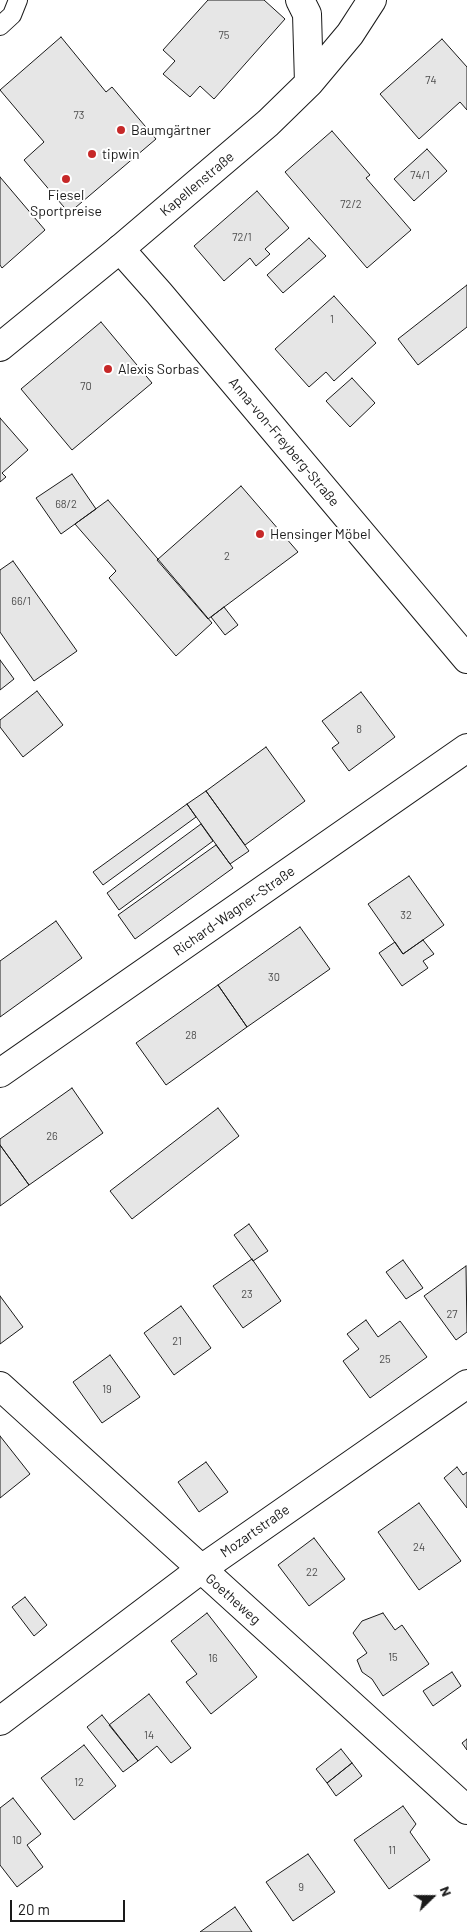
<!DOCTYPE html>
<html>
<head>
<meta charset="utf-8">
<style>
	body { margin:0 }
	#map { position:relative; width:467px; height:1932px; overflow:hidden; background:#fff; font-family:Barlow,sans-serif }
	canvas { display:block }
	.north { position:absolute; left:407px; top:1872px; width:50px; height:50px; -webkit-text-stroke:4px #fff; paint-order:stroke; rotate:68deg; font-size:14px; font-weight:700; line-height:20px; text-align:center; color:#1a1a1a }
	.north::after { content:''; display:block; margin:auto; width:18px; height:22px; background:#1a1a1a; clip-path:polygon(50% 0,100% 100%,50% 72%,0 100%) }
	.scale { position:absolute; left:10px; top:1900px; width:115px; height:22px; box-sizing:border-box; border:2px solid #1a1a1a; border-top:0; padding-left:6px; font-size:15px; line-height:18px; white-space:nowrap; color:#1a1a1a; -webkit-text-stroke:4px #fff; paint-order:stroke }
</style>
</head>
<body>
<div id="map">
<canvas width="467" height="1932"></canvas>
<div class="north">N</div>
<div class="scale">20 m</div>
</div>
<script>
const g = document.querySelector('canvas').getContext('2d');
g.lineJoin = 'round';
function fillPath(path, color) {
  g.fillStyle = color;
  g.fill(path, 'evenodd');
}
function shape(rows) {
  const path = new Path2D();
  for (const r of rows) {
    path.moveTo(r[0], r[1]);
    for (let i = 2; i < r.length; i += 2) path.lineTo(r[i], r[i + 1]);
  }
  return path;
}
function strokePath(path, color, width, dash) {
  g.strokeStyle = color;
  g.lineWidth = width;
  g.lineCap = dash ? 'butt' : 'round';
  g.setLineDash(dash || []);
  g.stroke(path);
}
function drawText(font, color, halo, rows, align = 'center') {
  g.font = font + ' Barlow,sans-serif';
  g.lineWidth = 4;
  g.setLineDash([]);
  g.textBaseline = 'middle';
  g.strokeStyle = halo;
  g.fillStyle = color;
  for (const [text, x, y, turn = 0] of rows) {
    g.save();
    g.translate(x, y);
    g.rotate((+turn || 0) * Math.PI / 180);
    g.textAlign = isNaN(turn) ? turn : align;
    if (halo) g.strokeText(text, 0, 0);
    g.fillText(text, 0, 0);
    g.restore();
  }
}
const building = shape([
	[208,0,264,0,285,19,214,99,200,86,190,97,163,74,175,61,163,50,208,0],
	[61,37,106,92,112,87,156,139,69,213,24,160,44,142,0,90,61,37],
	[442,39,467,67,467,110,460,102,419,139,380,94,442,39],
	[332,131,370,175,366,178,411,230,367,268,285,172,332,131],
	[427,149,447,171,414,201,394,179,427,149],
	[0,177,45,230,2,268,0,265,0,177],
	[257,191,289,228,265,249,270,254,256,266,250,258,224,281,194,246,257,191],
	[309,238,326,256,283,293,267,275,309,238],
	[467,285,467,327,418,365,398,339,467,285],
	[334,296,376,343,334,381,326,372,309,387,275,349,334,296],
	[101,322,152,383,72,450,21,389,101,322],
	[352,378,375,403,350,427,326,401,352,378],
	[0,418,28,450,2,473,6,477,0,482,0,418],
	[72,474,96,509,61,534,36,498,72,474],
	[241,486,298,552,208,619,157,560,241,486],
	[108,500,212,623,176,656,109,578,116,571,75,524,108,500],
	[13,561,77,651,34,681,0,632,0,570,13,561],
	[224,607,238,625,225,635,211,617,224,607],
	[0,660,14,679,0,690,0,660],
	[37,691,63,725,23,757,0,727,0,720,37,691],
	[361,692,395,737,349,771,332,748,339,743,322,721,361,692],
	[266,747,305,801,245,845,206,791,266,747],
	[206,791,249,851,230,864,187,804,206,791],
	[187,804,196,817,103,885,93,872,187,804],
	[201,824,213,841,119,910,107,893,201,824],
	[216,845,233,868,135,939,118,915,216,845],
	[409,876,444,925,403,954,368,904,409,876],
	[56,921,82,958,0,1017,0,961,56,921],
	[300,927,330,969,247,1027,218,985,300,927],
	[423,940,434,954,423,961,428,968,402,986,379,953,395,942,403,954,423,940],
	[218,985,247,1027,166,1085,136,1043,218,985],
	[72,1088,103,1133,29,1185,0,1145,0,1139,72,1088],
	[218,1108,239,1136,132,1219,110,1191,218,1108],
	[0,1145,29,1185,0,1206,0,1145],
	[249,1224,268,1251,253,1261,234,1235,249,1224],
	[252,1259,281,1301,243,1328,213,1286,252,1259],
	[403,1260,423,1288,406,1299,386,1272,403,1260],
	[466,1266,467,1332,456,1340,424,1296,466,1266],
	[0,1296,23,1327,0,1344,0,1296],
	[181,1306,211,1348,174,1375,144,1333,181,1306],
	[366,1320,378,1337,400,1321,427,1357,370,1398,343,1361,359,1349,347,1334,366,1320],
	[110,1355,140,1397,102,1423,73,1382,110,1355],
	[0,1436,30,1474,0,1498,0,1436],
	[206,1462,228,1492,199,1512,178,1482,206,1462],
	[457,1467,463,1475,467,1472,467,1508,444,1478,457,1467],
	[419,1503,461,1561,419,1590,378,1532,419,1503],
	[314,1538,345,1579,309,1606,278,1565,314,1538],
	[25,1597,47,1625,34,1636,12,1607,25,1597],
	[207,1613,257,1677,211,1714,186,1682,197,1674,171,1641,207,1613],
	[383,1613,395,1630,402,1625,429,1664,383,1696,372,1679,362,1672,357,1660,367,1653,353,1633,362,1621,383,1613],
	[452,1672,461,1686,433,1706,423,1691,452,1672],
	[149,1694,191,1748,171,1763,157,1746,138,1761,109,1725,149,1694],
	[102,1715,138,1761,123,1772,87,1727,102,1715],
	[467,1739,467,1750,462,1743,467,1739],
	[84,1745,116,1786,74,1820,41,1778,84,1745],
	[341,1749,352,1763,327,1783,316,1769,341,1749],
	[352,1763,362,1776,336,1796,327,1783,352,1763],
	[13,1798,41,1834,27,1845,43,1867,17,1887,0,1865,0,1808,13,1798],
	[403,1806,416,1824,410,1832,430,1860,389,1889,354,1840,403,1806],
	[308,1854,335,1892,293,1921,266,1882,308,1854],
	[235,1907,252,1932,200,1932,235,1907]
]);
fillPath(building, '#e6e6e6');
strokePath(building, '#1a1a1a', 1);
const lane = shape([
	[0,26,12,15,18,0]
]);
const street = shape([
	[120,249,159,293,467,659],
	[0,1073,467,748],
	[0,1386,467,1810],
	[0,1721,200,1570,467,1384]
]);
const secondary = shape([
	[300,0,307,14,309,83],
	[0,347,120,249,268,123,309,83,350,34,372,0]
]);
strokePath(lane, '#1a1a1a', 20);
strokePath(street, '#1a1a1a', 30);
strokePath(secondary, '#1a1a1a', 30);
strokePath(lane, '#fff', 18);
strokePath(street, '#fff', 28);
strokePath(secondary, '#fff', 28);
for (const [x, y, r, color] of [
	[121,130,5,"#c62828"],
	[92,154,5,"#c62828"],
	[66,179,5,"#c62828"],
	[108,369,5,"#c62828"],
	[260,534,5,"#c62828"]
]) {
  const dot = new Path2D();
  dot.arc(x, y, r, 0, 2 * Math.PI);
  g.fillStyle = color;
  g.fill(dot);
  strokePath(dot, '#fff', 2);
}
drawText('11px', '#4d4d4d', null, [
	["75",224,35],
	["74",431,80],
	["73",79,115],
	["74/1",420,175],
	["72/2",351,204],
	["72/1",242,237],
	["1",332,319],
	["70",86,386],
	["68/2",66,504],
	["2",227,556],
	["66/1",21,601],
	["8",359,729],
	["32",406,915],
	["30",274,977],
	["28",191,1035],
	["26",52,1136],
	["23",247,1294],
	["27",452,1314],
	["21",177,1341],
	["25",385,1359],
	["19",107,1389],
	["24",419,1547],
	["22",312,1572],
	["15",393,1657],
	["16",213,1658],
	["14",149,1735],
	["12",79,1782],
	["10",17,1840],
	["11",392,1850],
	["9",301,1887]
]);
drawText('14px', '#1a1a1a', '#fff', [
	["Baumgärtner",131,130],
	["tipwin",102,154],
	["Fiesel",66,195,"center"],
	["Sportpreise",66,211,"center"],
	["Alexis Sorbas",118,369],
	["Hensinger Möbel",270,534]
], 'left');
drawText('14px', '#1a1a1a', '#fff', [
	["Kapellenstraße",197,184,-40],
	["Anna-von-Freyberg-Straße",284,442,50],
	["Richard-Wagner-Straße",234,911,-35],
	["Mozartstraße",255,1531,-35],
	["Goetheweg",233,1599,42]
]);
</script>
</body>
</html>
